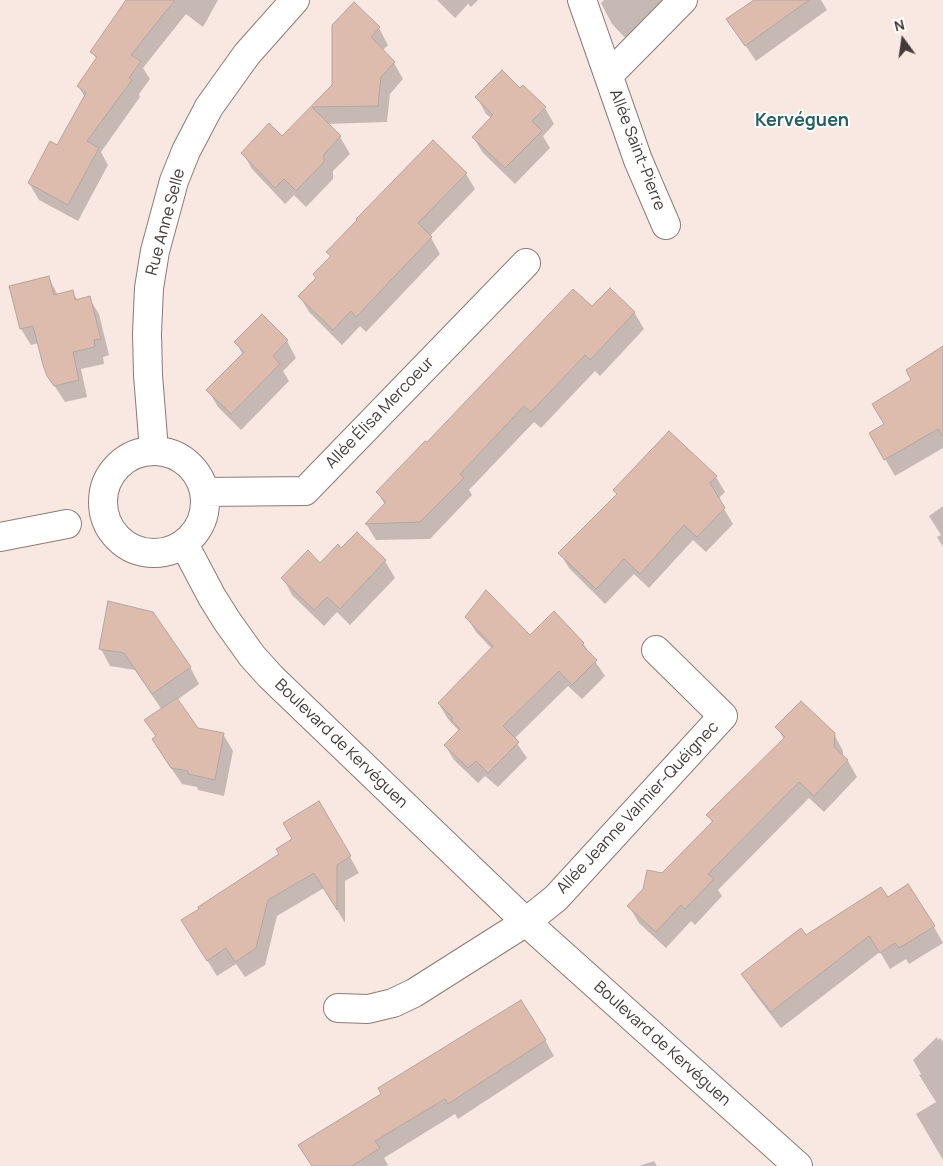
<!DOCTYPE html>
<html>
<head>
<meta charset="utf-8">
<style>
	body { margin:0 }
	#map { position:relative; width:943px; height:1166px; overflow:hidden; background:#f8e8e1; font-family:Manrope,sans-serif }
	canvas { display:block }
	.north { position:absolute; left:878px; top:15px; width:50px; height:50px; -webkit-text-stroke:4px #fff; paint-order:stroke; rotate:346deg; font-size:14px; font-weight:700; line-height:20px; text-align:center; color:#413a38 }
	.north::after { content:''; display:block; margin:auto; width:18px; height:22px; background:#413a38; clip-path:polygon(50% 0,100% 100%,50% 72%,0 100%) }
</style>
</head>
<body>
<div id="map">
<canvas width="943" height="1166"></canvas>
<div class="north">N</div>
</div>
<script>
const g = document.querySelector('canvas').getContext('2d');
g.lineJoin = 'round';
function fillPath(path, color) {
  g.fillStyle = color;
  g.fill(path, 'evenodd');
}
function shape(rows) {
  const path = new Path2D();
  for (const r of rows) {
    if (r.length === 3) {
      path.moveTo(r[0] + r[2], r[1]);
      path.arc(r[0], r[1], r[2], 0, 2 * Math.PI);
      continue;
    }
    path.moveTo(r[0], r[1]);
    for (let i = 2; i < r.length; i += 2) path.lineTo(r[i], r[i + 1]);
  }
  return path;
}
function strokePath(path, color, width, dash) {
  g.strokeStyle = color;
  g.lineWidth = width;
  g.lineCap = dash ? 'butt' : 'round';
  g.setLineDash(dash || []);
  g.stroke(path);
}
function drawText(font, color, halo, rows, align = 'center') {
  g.font = font + ' Manrope,sans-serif';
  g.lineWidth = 4;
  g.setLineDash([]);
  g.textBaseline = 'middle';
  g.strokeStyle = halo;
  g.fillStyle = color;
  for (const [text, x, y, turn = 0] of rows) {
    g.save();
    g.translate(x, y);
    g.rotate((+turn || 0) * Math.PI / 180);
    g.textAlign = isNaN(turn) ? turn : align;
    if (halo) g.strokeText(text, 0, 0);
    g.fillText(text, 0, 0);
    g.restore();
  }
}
fillPath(shape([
	[135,0,218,0,203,27,186,14,143,68,150,79,139,94,140,97,101,152,108,165,78,221,39,200,29,183,57,147,85,97,78,86,97,60,92,52],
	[437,0,478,0,471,7,468,4,455,18],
	[604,0,675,0,633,46,612,24,601,3],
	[756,0,821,0,827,10,756,61,728,20],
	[333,25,379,28,388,45,382,51,394,63,403,79,390,94,387,122,326,124,340,137,350,154,333,171,333,179,306,207,294,195,285,204,252,169,243,153,282,138,334,86],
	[520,90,545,108,554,124,543,136,550,148,515,184,483,153,473,137,491,118,486,114,477,97],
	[466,174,475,189,430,236,440,254,366,332,360,326,342,345,309,312,300,297,317,279,331,257,328,252,358,221],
	[48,277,58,295,72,291,78,301,89,298,99,314,109,355,103,357,104,364,81,369,87,397,65,402,48,376,39,343,31,345,21,329,11,286],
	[592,308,634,312,644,329,600,376,595,371,541,428,534,422,469,490,472,495,430,539,376,540,366,524,385,505,378,493,427,444],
	[287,341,296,358,283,371,289,381,241,430,218,407,208,390,243,355,236,342],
	[943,369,943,448,895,476,870,433,885,425],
	[716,477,725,492,718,499,733,524,706,552,693,540,649,588,634,574,605,604,569,568,560,553,617,495,615,491],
	[943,506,943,547,937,537,941,535,929,516],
	[357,534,385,561,395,578,350,625,337,612,324,626,292,595,283,578,320,565,341,550],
	[109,603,190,667,199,684,177,700,198,729,223,734,233,751,224,796,198,790,197,787,182,784,163,756,156,737,146,720,162,710,135,670,110,666,101,649],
	[467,617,530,637,583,643,605,676,582,699,568,686,514,739,527,758,498,787,485,776,478,783,454,760,445,745,459,731,448,719,439,704,492,649,476,632],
	[777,727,834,734,843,751,843,757,848,761,857,777,824,812,809,798,718,890,722,896,695,925,691,921,666,948,639,923,629,906,712,822,708,815,784,740],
	[319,802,359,873,345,881,345,923,324,888,277,916,265,965,245,977,236,964,217,976,192,936,280,855,294,839],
	[887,898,934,927,943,943,909,964,906,959,890,969,880,952,781,1028,752,990,743,974,806,936],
	[937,1037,938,1040,940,1038,943,1042,943,1160,916,1114,936,1102,919,1075,921,1074,913,1060],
	[545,1040,554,1056,458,1119,455,1114,384,1158,388,1165,386,1166,312,1166],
	[654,1161,657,1166,639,1166]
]), '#0003');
const building = shape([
	[126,0,175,0,131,55,141,61,129,78,132,80,87,141,99,148,68,205,28,183,50,141,57,145,86,93,77,86,97,57,90,52,126,0],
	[754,0,809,0,745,46,726,19,754,0],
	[354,2,380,27,371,37,395,62,381,77,378,106,312,107,341,136,324,154,324,162,296,191,284,179,275,188,241,153,269,123,282,136,332,85,332,25,354,2],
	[502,70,520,88,523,85,546,107,532,121,542,131,505,168,472,137,493,115,475,97,502,70],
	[433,140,467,173,418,223,432,237,356,317,351,311,333,330,298,296,316,278,313,274,331,256,326,252,357,220,356,219,433,140],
	[49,276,54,295,73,290,75,300,90,296,101,339,94,340,95,347,73,352,79,380,54,386,47,376,43,365,33,326,20,329,9,286,49,276],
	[610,288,635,312,590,360,585,355,531,412,524,406,460,474,464,478,420,522,365,524,386,502,376,492,425,441,427,442,573,289,592,306,610,288],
	[262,314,288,340,273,356,280,364,231,414,206,390,244,352,234,342,262,314],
	[943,346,943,437,938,429,884,460,869,433,884,424,872,404,911,380,906,370,943,346],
	[669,431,717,476,710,483,725,508,697,537,684,525,640,574,624,559,596,589,558,553,617,494,613,490,669,431],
	[357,532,386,560,340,609,327,597,314,610,281,578,308,550,320,563,338,544,341,548,357,532],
	[486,590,530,635,554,611,584,643,582,645,597,660,572,685,559,671,503,726,519,742,488,773,476,761,468,768,444,745,460,729,451,720,453,718,438,703,493,646,465,617,486,590],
	[108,601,153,612,191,667,152,694,124,653,99,649,108,601],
	[177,698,198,728,224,733,215,780,188,774,188,771,171,768,152,739,156,736,144,720,177,698],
	[801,701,835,733,834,747,848,760,814,796,799,782,708,874,714,879,685,909,681,905,656,932,627,906,643,889,647,870,662,873,713,821,706,815,785,737,775,727,801,701],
	[319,801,351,856,337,865,337,910,314,873,268,900,256,948,235,962,226,948,207,961,181,920,199,909,198,907,279,854,276,849,292,839,283,823,319,801],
	[908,884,935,926,899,948,895,943,880,953,869,936,771,1012,741,974,801,928,806,935,881,887,888,897,908,884],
	[521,1000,546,1040,448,1104,445,1099,375,1141,380,1148,352,1166,312,1166,298,1145,381,1094,378,1088,521,1000]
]);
fillPath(building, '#ddbcad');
strokePath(building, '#b4a59e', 1);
const street = shape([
	[582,0,638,160,666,225],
	[609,75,683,0],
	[154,450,148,375,147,333,149,288,155,251,174,181,186,151,209,107,247,54,295,0],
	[154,502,51],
	[204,492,305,491,526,263],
	[0,537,67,524],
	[184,544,212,597,227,621,252,656,271,677,526,922,798,1166],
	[338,1008,368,1009,393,1003,414,993,526,922,556,898,723,716,656,650]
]);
strokePath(street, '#8a7c76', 30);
strokePath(street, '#fff', 28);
drawText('16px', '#413a38', '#fff', [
	["Allée Saint-Pierre",637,150,69],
	["Rue Anne Selle",166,222,-75],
	["Allée Élisa Mercoeur",380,413,-46],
	["Boulevard de Kervéguen",341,744,44],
	["Allée Jeanne Valmier-Quéignec",638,808,-47],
	["Boulevard de Kervéguen",662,1044,42]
]);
drawText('bold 18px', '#245f63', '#fff', [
	["Kervéguen",802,121]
]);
</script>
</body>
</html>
